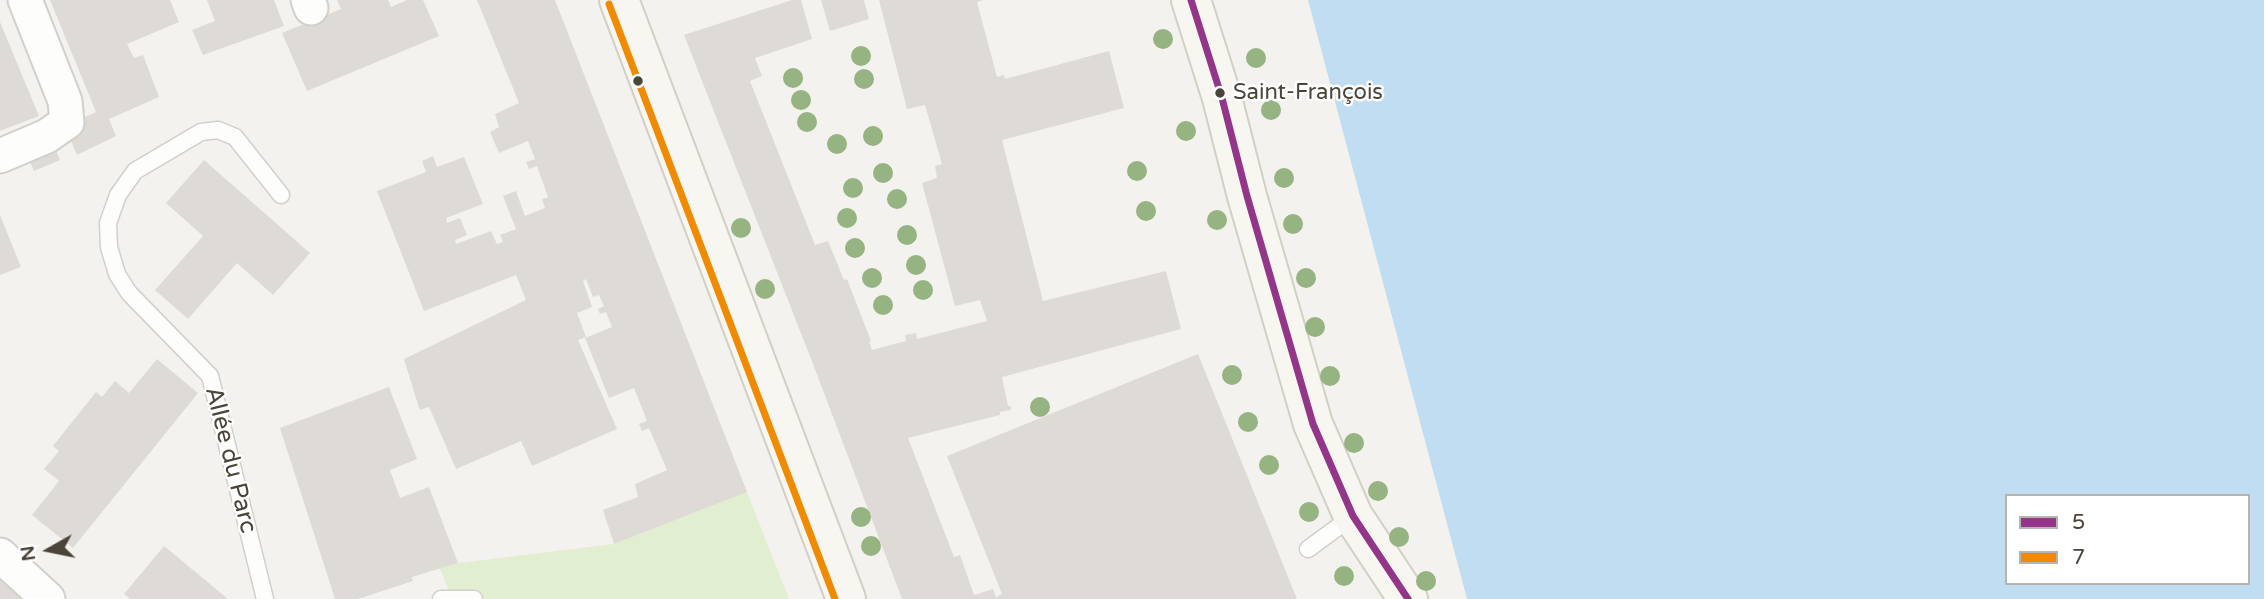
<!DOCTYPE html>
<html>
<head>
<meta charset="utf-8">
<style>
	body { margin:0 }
	#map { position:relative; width:2264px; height:599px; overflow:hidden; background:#f4f2ee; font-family:"Varela Round",sans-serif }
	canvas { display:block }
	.legend { position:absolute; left:2005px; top:494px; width:245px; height:91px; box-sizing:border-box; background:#fff; border:2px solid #b7b4b0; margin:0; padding:9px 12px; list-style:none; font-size:21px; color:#4b4439 }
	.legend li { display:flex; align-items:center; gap:14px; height:35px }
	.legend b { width:35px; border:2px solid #b7b4b0 }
	.north { position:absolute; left:14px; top:515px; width:70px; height:70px; -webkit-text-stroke:5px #fff; paint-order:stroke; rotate:261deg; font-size:19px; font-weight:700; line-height:28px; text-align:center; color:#4b4439 }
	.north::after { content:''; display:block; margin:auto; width:24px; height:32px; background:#4b4439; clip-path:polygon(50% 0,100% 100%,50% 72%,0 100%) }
</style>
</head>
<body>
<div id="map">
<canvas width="2264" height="599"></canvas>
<ul class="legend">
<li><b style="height:9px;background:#933588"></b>5</li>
<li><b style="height:9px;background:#f08a00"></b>7</li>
</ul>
<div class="north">N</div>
</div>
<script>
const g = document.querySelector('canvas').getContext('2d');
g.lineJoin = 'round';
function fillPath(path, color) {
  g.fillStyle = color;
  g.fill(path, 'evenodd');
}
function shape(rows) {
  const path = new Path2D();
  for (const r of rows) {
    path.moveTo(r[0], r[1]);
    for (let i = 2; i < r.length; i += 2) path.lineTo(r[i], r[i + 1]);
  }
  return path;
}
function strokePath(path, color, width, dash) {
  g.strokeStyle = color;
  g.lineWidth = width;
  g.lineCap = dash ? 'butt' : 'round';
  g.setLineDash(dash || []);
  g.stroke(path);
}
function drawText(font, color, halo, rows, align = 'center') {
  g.font = font + ' "Varela Round",sans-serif';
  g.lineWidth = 5;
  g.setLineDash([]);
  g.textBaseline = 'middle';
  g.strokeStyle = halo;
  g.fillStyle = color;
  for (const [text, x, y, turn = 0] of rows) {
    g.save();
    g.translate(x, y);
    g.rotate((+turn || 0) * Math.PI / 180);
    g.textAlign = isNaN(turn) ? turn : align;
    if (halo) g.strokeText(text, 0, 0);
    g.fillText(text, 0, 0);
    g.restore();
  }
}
fillPath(shape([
	[747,492,789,599,452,599,440,568,458,563,614,544]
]), '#e1eecf');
fillPath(shape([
	[1308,0,2264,0,2264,599,1467,599],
	[2007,496,2248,496,2248,583,2007,583]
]), '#c0ddf1');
fillPath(shape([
	[50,0,170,0,179,22,127,44,134,58,143,55,159,97,109,119,116,136,77,155,69,136,82,131,77,121,96,112],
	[207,0,274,0,284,26,203,55,192,30,215,21],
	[337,0,388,0,391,7,407,0,423,0,439,36,307,91,282,33,341,9],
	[477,0,555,0,747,492,614,544,603,510,638,497,635,484,667,470,649,428,642,431,639,424,647,421,634,388,609,398,585,338,612,327,606,312,600,314,598,309,604,306,599,295,593,297,586,279,583,281,592,307,577,313,586,337,578,340,617,429,532,466,521,441,456,469,429,407,420,410,419,408,404,359,526,300,516,275,424,311,377,191,426,172,422,161,433,156,437,167,464,157,483,204,446,218,447,223,460,218,467,235,455,240,456,244,491,231,497,244,503,242,500,235,516,229,503,196,516,191,525,216,545,208,542,199,548,197,537,166,529,169,526,162,535,159,528,141,499,153,490,132,499,127,495,114,519,103],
	[792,0,801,0,812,39,755,58,762,76,750,81,815,245,828,241,844,280,847,279,871,341,869,342,872,350,906,341,905,335,916,333,917,339,987,321,980,300,955,306,922,183,937,178,935,166,942,164,925,105,907,109,879,0,983,0,977,2,997,77,1004,75,1005,79,1109,51,1124,108,1002,140,1043,301,1166,271,1181,329,1002,377,1008,406,1011,406,1011,410,1000,412,1000,415,908,438,954,557,960,555,974,595,993,589,996,597,1002,594,947,456,1198,354,1297,599,902,599,813,364,684,35],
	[821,0,864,0,869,19,830,31],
	[0,22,39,116,0,131],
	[54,146,60,160,34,171,28,157],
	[204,160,310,253,273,295,237,263,188,319,155,290,203,236,166,203],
	[0,215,21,267,0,275],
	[157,359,198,393,73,548,32,515,59,481,44,469,59,451,53,446,96,392,102,397,115,381,129,393],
	[389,387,417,459,390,470,400,498,429,487,458,563,412,577,413,581,358,599,335,599,280,428],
	[164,546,228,599,130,599,124,594],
	[0,573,27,599,0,599]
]), '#dedbd6');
const service = shape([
	[1308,549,1353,516],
	[265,599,210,376,129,293,117,274,109,247,108,223,118,195,135,171,201,132,218,130,235,137,281,195],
	[441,599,474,599]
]);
const minor = shape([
	[308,0,311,8],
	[0,156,47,136,67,122,65,101,25,0],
	[0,555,48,599]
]);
const secondary = shape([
	[619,0,846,599],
	[1191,0,1222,98,1247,196,1313,424,1353,516,1408,599]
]);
strokePath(service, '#d2d0cb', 19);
strokePath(minor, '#d2d0cb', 37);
strokePath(secondary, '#d3cfc5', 42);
strokePath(service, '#fdfdfc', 16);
strokePath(minor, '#fdfdfc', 33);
strokePath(secondary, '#f7f6f1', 38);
strokePath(shape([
	[1191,0,1222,98,1247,196,1313,424,1353,516,1408,599]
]), '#933588', 7);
strokePath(shape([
	[609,4,835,599]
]), '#f08a00', 7);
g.fillStyle = '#96b382';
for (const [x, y] of [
	[1163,39],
	[861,56],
	[1256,58],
	[793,78],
	[864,79],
	[801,100],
	[1271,110],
	[807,122],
	[1186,131],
	[873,136],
	[837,144],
	[1137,171],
	[883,173],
	[1284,178],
	[853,188],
	[897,199],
	[1146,211],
	[847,218],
	[1217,220],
	[1293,224],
	[741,228],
	[907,235],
	[855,248],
	[916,265],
	[872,278],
	[1306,278],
	[765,289],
	[923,290],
	[883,305],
	[1315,327],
	[1232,375],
	[1330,376],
	[1040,407],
	[1248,422],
	[1354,443],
	[1269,465],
	[1378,491],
	[1309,512],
	[861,517],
	[1399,537],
	[871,546],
	[1344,576],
	[1426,581]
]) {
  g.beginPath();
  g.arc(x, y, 10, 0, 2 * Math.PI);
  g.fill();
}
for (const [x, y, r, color] of [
	[638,81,6,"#4b4439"],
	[1220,93,6,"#4b4439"]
]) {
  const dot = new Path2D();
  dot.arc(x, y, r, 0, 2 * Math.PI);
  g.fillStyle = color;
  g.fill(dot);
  strokePath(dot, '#fff', 2.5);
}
drawText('22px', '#4b4439', '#fff', [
	["Saint-François",1233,93]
], 'left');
drawText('24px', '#4b4439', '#fff', [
	["Allée du Parc",230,460,76]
]);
</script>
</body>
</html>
